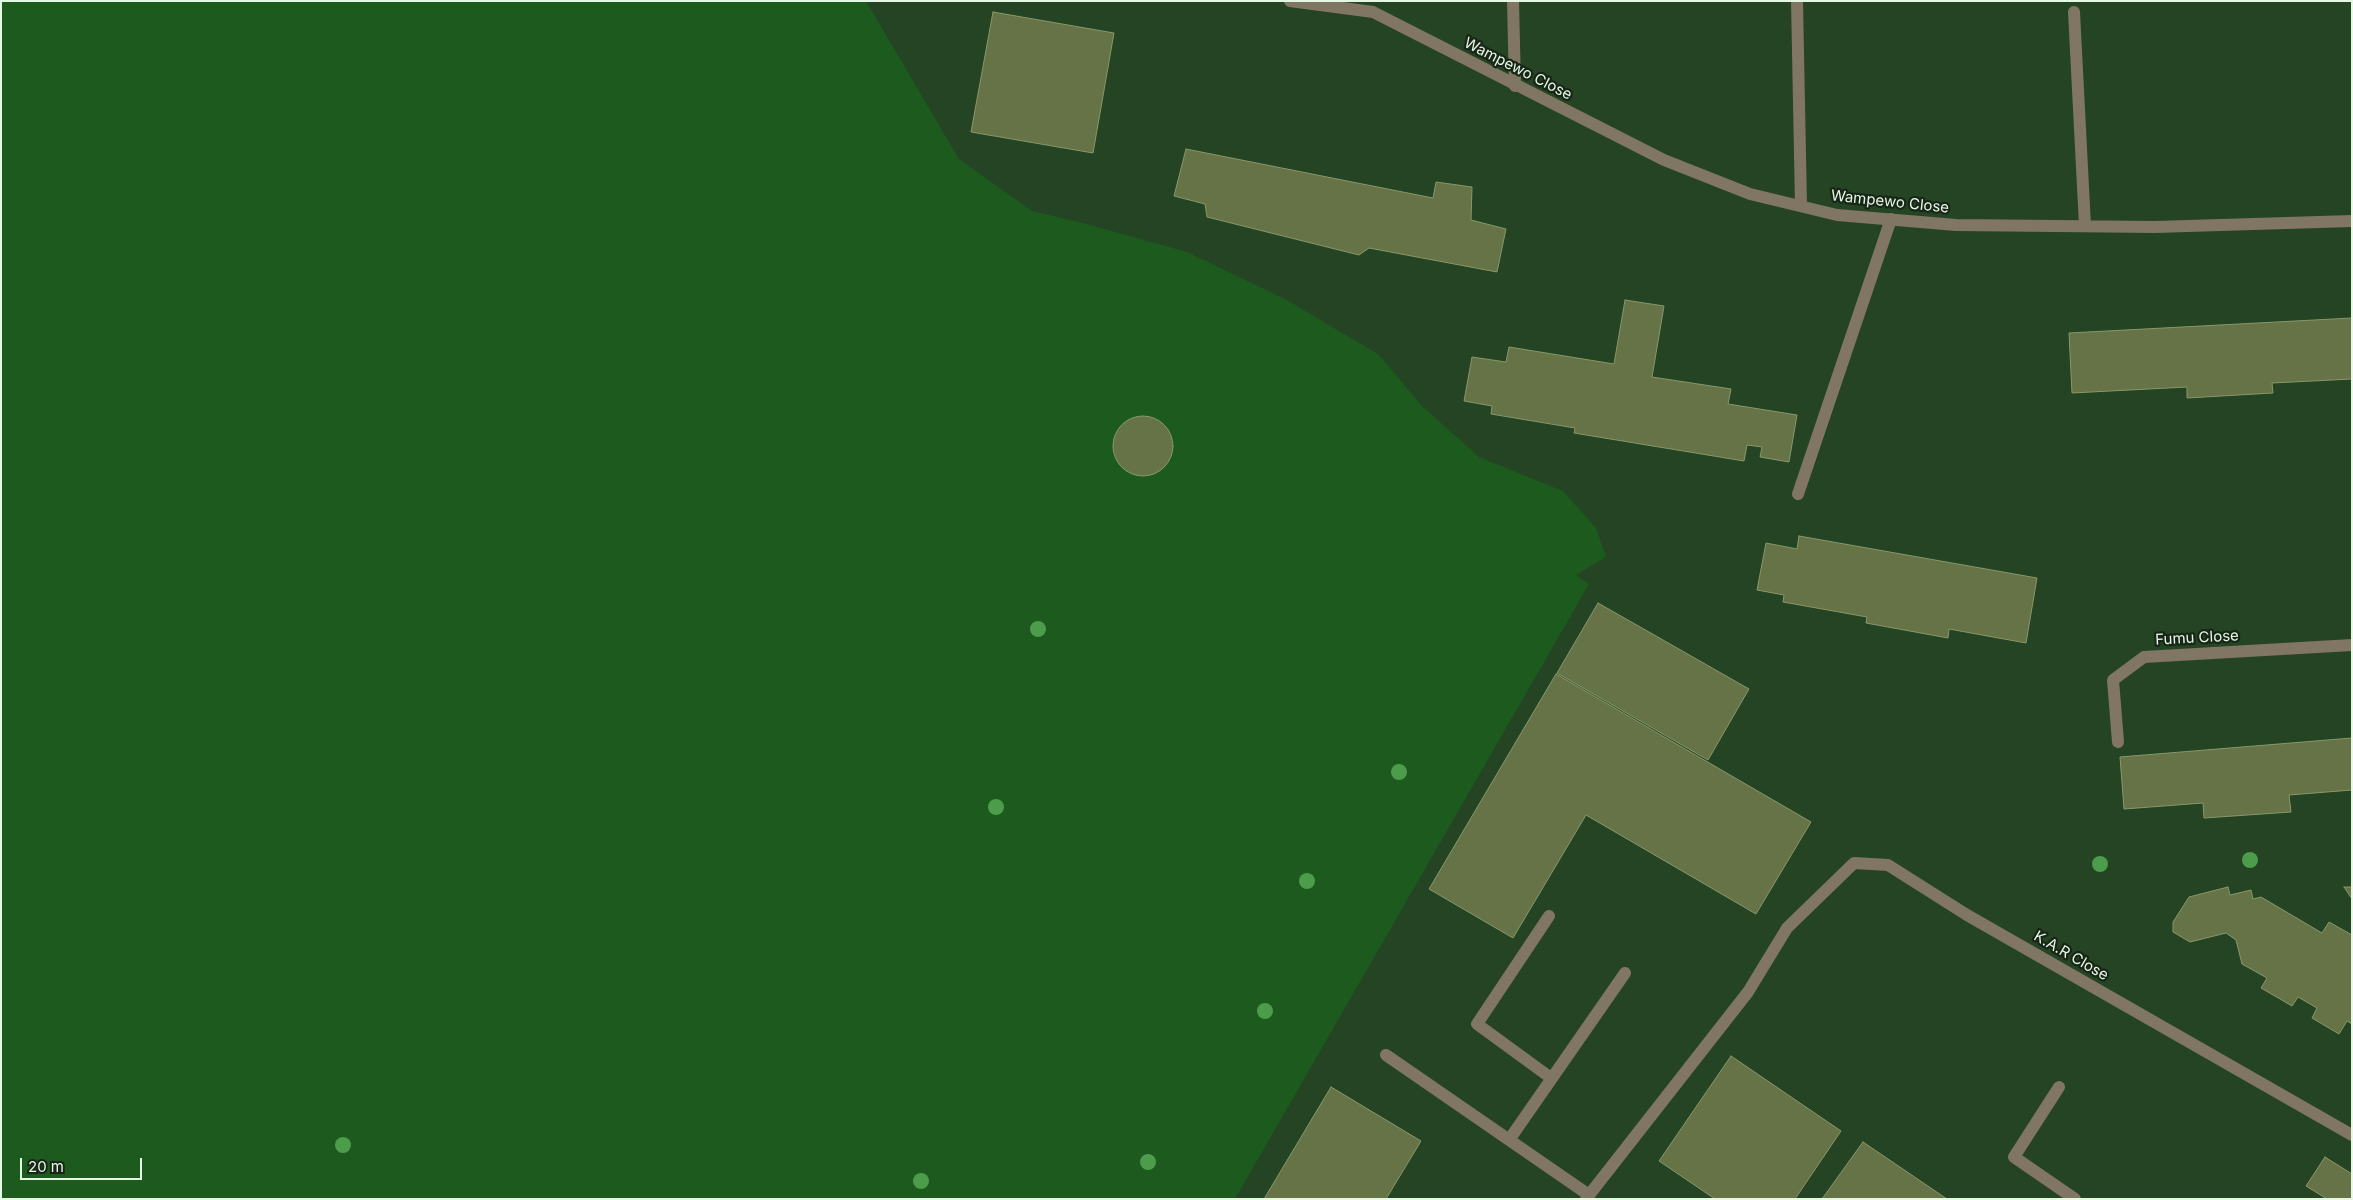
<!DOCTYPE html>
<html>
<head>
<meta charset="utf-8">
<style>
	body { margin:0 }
	#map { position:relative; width:2353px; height:1200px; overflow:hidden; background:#244423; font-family:Inter,sans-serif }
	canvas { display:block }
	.frame { position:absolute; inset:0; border:2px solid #e5f8e4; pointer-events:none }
	.scale { position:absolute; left:20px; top:1158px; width:122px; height:22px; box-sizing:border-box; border:2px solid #e5f8e4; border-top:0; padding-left:6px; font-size:15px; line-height:18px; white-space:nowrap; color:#e5f8e4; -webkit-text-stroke:4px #182618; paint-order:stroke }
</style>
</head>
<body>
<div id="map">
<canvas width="2353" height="1200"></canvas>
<div class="frame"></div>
<div class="scale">20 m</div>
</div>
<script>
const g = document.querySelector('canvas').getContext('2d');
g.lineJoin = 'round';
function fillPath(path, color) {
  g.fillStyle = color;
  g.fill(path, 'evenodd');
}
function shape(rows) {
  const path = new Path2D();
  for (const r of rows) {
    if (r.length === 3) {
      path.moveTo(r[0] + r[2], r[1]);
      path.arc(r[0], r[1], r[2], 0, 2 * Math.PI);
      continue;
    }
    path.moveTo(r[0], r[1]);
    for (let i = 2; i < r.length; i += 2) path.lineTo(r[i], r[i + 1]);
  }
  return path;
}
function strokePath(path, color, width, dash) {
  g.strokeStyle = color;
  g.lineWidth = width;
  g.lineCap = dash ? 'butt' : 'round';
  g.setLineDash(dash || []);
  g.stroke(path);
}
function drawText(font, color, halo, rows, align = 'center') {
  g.font = font + ' Inter,sans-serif';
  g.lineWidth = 4.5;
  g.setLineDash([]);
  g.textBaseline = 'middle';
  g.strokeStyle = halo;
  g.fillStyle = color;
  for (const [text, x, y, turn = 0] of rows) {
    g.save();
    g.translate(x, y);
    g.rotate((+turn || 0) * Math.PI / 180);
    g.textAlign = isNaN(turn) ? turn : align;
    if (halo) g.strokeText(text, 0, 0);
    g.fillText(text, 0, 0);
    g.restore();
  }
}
fillPath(shape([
	[1,1,866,1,959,159,1032,211,1087,224,1187,252,1287,300,1378,354,1422,406,1479,457,1563,491,1596,528,1606,557,1576,575,1589,584,1235,1199,1,1199]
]), '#1c5a1d');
const building = shape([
	[993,12,1114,33,1093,153,971,132,993,12],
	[1186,149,1433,198,1436,182,1472,187,1471,220,1506,229,1497,272,1369,248,1359,255,1207,217,1205,204,1174,196,1186,149],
	[1625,300,1664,306,1652,377,1731,389,1728,404,1797,415,1789,462,1760,457,1762,447,1747,445,1744,461,1574,433,1575,428,1491,414,1492,406,1464,401,1472,357,1506,362,1509,347,1614,364,1625,300],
	[2352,318,2352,379,2272,383,2273,393,2187,398,2187,387,2072,393,2069,333,2352,318],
	[1143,446,30],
	[1799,536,2037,578,2026,643,1949,629,1948,638,1866,623,1867,617,1783,602,1784,595,1757,590,1766,543,1797,549,1799,536],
	[1598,603,1749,689,1708,760,1557,673,1598,603],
	[1556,674,1811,822,1756,914,1586,815,1513,938,1429,889,1556,674],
	[2352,738,2352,790,2289,795,2291,812,2204,818,2203,803,2124,809,2120,757,2352,738],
	[2228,887,2230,895,2251,890,2253,899,2261,897,2322,933,2329,922,2352,935,2352,1024,2347,1021,2339,1034,2312,1018,2317,1008,2298,997,2292,1006,2261,988,2267,978,2242,964,2236,940,2226,933,2190,942,2173,932,2173,922,2189,897,2228,887],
	[2344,887,2352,887,2352,899,2344,887],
	[1731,1056,1841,1131,1795,1199,1715,1199,1659,1161,1731,1056],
	[1331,1087,1421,1141,1386,1199,1264,1199,1331,1087],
	[1863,1142,1947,1199,1822,1199,1863,1142],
	[2325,1157,2352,1174,2352,1199,2327,1199,2306,1186,2325,1157]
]);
fillPath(building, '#657347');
strokePath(building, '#88986a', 1);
strokePath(shape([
	[1513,1,1515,86],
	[1797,1,1801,206],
	[1798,494,1891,219],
	[2118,742,2113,680,2144,657,2352,645],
	[1549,916,1477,1024,1551,1078],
	[1386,1055,1589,1195],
	[2059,1087,2014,1157,2075,1199],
	[1509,1140,1625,973],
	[1586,1199,1748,992,1787,928,1854,863,1888,865,1967,915,2352,1135]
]), '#807663', 12);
strokePath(shape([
	[1290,1,1373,12,1664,160,1750,194,1837,215,1956,225,2155,227,2352,221],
	[2074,12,2085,226]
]), '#807663', 12);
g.fillStyle = '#4c9c4b';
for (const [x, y] of [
	[1038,629],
	[1399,772],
	[996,807],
	[2250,860],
	[2100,864],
	[1307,881],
	[1265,1011],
	[343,1145],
	[1148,1162],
	[921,1181]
]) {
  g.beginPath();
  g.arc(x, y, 8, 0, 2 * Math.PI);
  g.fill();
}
drawText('15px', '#e5f8e4', '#182618', [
	["Wampewo Close",1518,69,27],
	["Wampewo Close",1890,202,6],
	["Fumu Close",2197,638,-3],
	["K.A.R Close",2071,956,30]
]);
</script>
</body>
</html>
